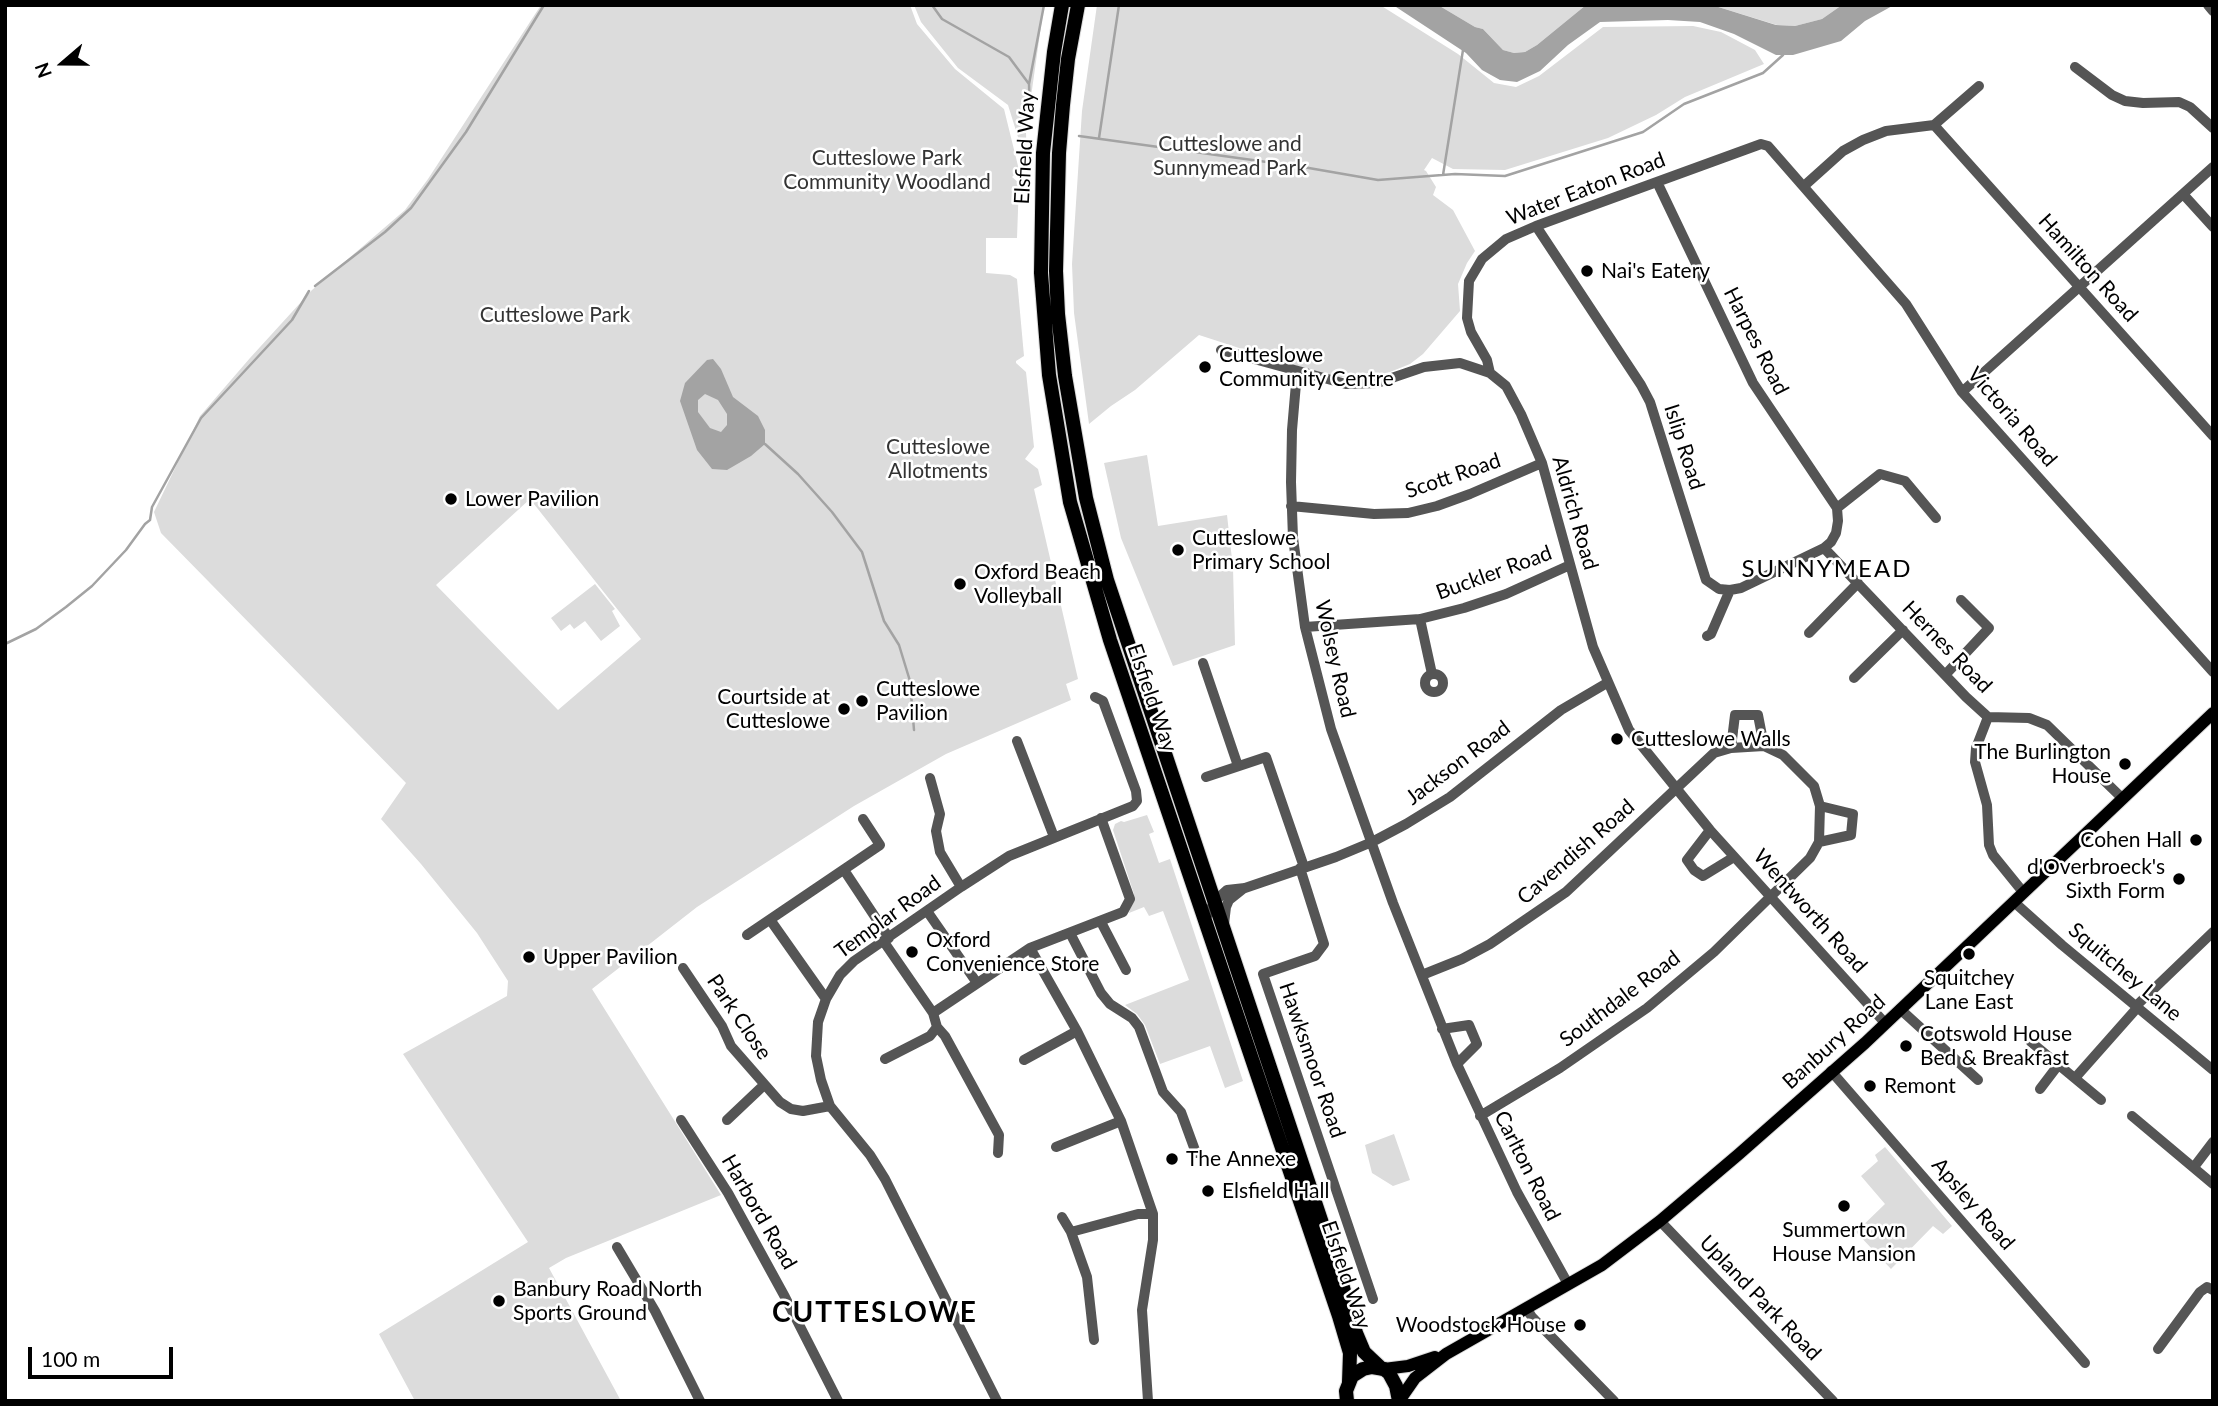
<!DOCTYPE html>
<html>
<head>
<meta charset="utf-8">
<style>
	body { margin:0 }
	#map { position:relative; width:2218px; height:1406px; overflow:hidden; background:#fff; font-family:Lato,sans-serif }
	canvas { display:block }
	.frame { position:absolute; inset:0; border:7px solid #000; pointer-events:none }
	.north { position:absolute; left:28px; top:28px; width:70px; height:70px; -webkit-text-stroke:5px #fff; paint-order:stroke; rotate:250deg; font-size:19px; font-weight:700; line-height:28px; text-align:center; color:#000 }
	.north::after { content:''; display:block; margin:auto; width:24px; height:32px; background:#000; clip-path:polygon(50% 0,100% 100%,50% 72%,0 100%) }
	.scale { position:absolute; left:28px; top:1347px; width:145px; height:32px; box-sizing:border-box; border:4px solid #000; border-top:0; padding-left:9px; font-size:21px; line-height:24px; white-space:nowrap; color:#000; -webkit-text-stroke:5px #fff; paint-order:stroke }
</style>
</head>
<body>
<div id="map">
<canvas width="2218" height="1406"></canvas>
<div class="frame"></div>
<div class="north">N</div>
<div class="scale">100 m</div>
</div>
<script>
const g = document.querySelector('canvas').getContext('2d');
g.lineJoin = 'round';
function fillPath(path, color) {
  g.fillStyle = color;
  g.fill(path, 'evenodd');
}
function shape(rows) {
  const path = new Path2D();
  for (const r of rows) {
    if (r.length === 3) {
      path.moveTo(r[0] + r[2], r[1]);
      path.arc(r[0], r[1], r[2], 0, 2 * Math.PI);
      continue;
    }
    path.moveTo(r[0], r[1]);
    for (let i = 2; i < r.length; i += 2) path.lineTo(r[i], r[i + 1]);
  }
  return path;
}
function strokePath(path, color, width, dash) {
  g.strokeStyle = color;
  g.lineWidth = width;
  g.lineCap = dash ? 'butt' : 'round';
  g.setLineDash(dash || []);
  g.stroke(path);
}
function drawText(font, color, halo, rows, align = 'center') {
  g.font = font + ' Lato,sans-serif';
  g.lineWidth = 5;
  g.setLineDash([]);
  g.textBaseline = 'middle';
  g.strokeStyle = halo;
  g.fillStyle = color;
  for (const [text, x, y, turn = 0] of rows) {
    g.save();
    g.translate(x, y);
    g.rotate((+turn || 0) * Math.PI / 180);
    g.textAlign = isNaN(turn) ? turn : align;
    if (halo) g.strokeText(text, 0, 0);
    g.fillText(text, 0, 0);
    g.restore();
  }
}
fillPath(shape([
	[541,5,910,5,917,24,955,69,1004,109,1019,170,1012,177,1019,183,1017,238,986,238,986,273,1010,275,1017,279,1024,356,1016,361,1016,363,1026,372,1034,447,1025,459,1038,469,1042,485,1034,489,1078,679,1066,684,1071,700,946,754,854,806,697,907,592,989,721,1195,566,1258,549,1268,621,1401,415,1401,379,1334,528,1242,403,1054,507,996,508,981,477,933,421,864,381,819,406,783,161,533,154,512,200,416,250,358,312,290,405,210,428,179],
	[530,499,641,639,558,710,436,585],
	[914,5,1044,5,1026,132,1027,166,1008,105,958,68,921,22],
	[1097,5,1380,5,1458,54,1494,83,1516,87,1539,76,1603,27,1693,26,1721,32,1755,50,1764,64,1685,97,1656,115,1608,138,1505,170,1453,169,1432,158,1424,170,1426,171,1436,187,1433,195,1453,210,1475,251,1467,263,1458,284,1460,311,1423,354,1410,364,1375,378,1337,377,1276,360,1199,335,1135,390,1111,406,1089,424,1074,313,1072,264,1082,111],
	[1438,5,1586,5,1537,45,1525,52,1514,53,1503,50,1483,29,1475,27],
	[1712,5,1842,5,1822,19,1795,26,1777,25],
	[1147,455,1158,526,1227,515,1233,568,1235,645,1173,666,1121,538,1104,463],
	[595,584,615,609,612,611,620,626,601,641,585,621,574,629,570,624,561,631,551,618],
	[1147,815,1154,832,1149,834,1159,863,1170,859,1243,1081,1225,1088,1210,1046,1160,1064,1145,1025,1137,1014,1125,1005,1189,980,1163,911,1149,916,1144,907,1129,913,1134,894,1113,830,1115,824,1121,821,1124,822],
	[1394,1134,1410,1180,1393,1186,1372,1173,1365,1145],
	[1885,1147,1952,1226,1943,1234,1933,1226,1891,1269,1856,1232,1885,1204,1861,1176,1878,1161,1875,1155]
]), '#dcdcdc');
fillPath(shape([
	[1393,5,1438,5,1475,27,1483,29,1503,50,1514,53,1525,52,1537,45,1586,5,1712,5,1776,25,1795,26,1822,19,1842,5,1894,5,1865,21,1841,41,1793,55,1776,55,1734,34,1700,22,1668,20,1600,22,1568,45,1540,71,1517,82,1500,80,1482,70,1466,53],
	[713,359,721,369,733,397,758,416,765,430,765,444,751,456,727,470,712,469,697,450,680,401,685,383,707,360],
	[705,394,718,400,727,414,727,425,721,432,710,428,698,412,698,400]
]), '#a3a3a3');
strokePath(shape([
	[932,5,942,19,1009,57,1029,84],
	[1030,119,1029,84,1044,5],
	[1079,136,1303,167,1378,180,1455,174,1505,176,1643,132,1684,104,1763,73,1783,55],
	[1099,138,1119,5],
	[1443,175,1463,50],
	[315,286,385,232,411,208,466,132,544,5],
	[765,444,798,474,832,512,862,552,884,621,899,645,910,681,914,730],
	[5,644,36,629,66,607,92,586,126,550,145,524,150,520,152,507,201,418,292,320,309,291]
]), '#a3a3a3', 2.5);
const major = shape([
	[1384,1369,1408,1366,1435,1357],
	[1399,1401,1415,1378,1446,1354,1602,1265,1660,1221,1739,1154,1865,1043,2213,713]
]);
const highway = shape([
	[1062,5,1054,52,1043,153,1041,273,1049,375,1070,502,1110,640,1339,1316,1350,1353,1349,1382],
	[1078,5,1068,59,1063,105,1059,153,1056,271,1058,314,1065,376,1086,498,1107,580,1340,1277,1356,1333,1364,1352,1382,1369],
	[1347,1401,1346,1391,1352,1376,1363,1369,1372,1367,1384,1369,1389,1373,1396,1386,1399,1401]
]);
strokePath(major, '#dbdbdb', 14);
strokePath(highway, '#dbdbdb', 16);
strokePath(shape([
	[2208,5,2213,11],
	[2075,67,2112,95,2125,101,2143,103,2179,102,2190,107,2213,128],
	[1934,125,2213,436],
	[1657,182,1753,383,1837,508],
	[1804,186,1843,151,1863,140,1886,131,1934,125,1979,86],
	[2183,194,2213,227],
	[1536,226,1641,385,1650,402,1706,580,1719,589,1730,590,1741,588,1824,548],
	[1221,350,1346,384,1377,383,1424,367,1460,363,1490,373],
	[1297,372,1292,430,1291,482,1293,538,1305,627,1331,729,1393,903,1457,1064,1517,1192,1568,1284],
	[1962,392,2213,167],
	[1291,506,1374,514,1408,513,1437,506,1470,494,1542,463],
	[1837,508,1838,521,1836,533,1831,542,1824,548,1966,697,1988,717,2029,718,2047,725,2122,798],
	[1837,508,1880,474,1905,481,1936,518],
	[1420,619,1432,674],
	[1305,627,1420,619,1464,608,1506,594,1570,565],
	[1809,633,1858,583],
	[1707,636,1711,634,1730,590],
	[1203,663,1238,766],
	[1946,674,1989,628,1961,600],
	[1434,683,9],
	[1854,678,1903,630],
	[1988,717,1976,748,1975,762,1987,805,1989,845,1993,855,2023,892],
	[1017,741,1054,837],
	[1731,748,1735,715,1758,715,1764,746],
	[1206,777,1266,757,1304,867],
	[930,778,940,814,936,831,940,852,961,887],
	[1710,830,1687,860,1694,870,1703,876,1734,857],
	[1819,842,1851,835,1853,814,1820,806],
	[1300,868,1324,944,1315,956,1263,974,1373,1299],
	[844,870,889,938],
	[2014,902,2062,945,2213,1070],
	[927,911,977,983],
	[1205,919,1215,901,1227,890,1245,888,1336,857,1372,842,1406,824,1450,797,1561,710,1607,683],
	[771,921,826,999],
	[1101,922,1126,970],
	[1224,924,1226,907,1229,900,1244,888],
	[1070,933,1101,993,1110,1004,1132,1018,1139,1027,1163,1092,1181,1112,1196,1153],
	[747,935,880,845,863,819],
	[884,942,933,1013,1030,948,1123,912,1130,899,1101,818],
	[1030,948,1077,1031,1121,1121,1153,1214,1153,1240,1142,1310,1148,1401],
	[683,968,722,1026,731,1046,780,1102,791,1109,803,1111,830,1106],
	[1422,975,1462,959,1490,944,1566,892,1714,753,1731,748,1764,746,1783,755,1814,786,1820,806,1819,842,1810,858,1714,952,1647,1008,1560,1068,1480,1116],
	[2136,1006,2213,932],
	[1900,1009,1978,1080],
	[933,1013,937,1027,945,1036,999,1135,998,1153],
	[1885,1023,1710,830,1629,730,1593,647,1542,463,1521,414,1506,386,1490,373,1487,360,1471,332,1467,318,1469,281,1482,259,1506,239,1536,226,1761,144,1768,146,1906,304,1962,392,2213,672],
	[1442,1029,1469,1025,1477,1044,1457,1064],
	[2031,1042,2101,1100],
	[885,1059,930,1036,937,1027],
	[1024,1060,1077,1031],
	[1831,1071,2085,1363],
	[2075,1078,2137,1008],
	[2040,1089,2059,1064],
	[2132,1116,2213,1184],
	[681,1120,728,1193,785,1297,838,1401],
	[727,1120,764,1085],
	[1056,1147,1121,1121],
	[2194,1167,2213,1142],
	[1062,1217,1071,1232,1087,1277,1094,1340],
	[1660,1221,1833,1401],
	[1071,1232,1138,1214,1153,1214],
	[617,1247,655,1311,700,1401],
	[1526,1308,1532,1317,1614,1401],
	[2158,1349,2200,1292,2207,1287,2213,1290],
	[997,1401,885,1179,870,1155,830,1106,821,1080,816,1056,818,1022,826,999,840,975,854,961,961,887,1009,856,1133,806,1137,801,1136,791,1103,701,1095,697]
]), '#555', 10);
strokePath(major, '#000', 12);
strokePath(highway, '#000', 14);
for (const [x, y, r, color] of [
	[1587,271,7,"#000"],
	[1205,367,7,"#000"],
	[451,499,7,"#000"],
	[1178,550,7,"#000"],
	[960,584,7,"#000"],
	[862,701,7,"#000"],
	[844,709,7,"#000"],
	[1617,739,7,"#000"],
	[2125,764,7,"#000"],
	[2196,840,7,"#000"],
	[2179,879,7,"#000"],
	[912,952,7,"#000"],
	[1969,954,7,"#000"],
	[529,957,7,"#000"],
	[1906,1046,7,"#000"],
	[1870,1086,7,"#000"],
	[1172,1159,7,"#000"],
	[1208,1191,7,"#000"],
	[1844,1206,7,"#000"],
	[499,1301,7,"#000"],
	[1580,1325,7,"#000"]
]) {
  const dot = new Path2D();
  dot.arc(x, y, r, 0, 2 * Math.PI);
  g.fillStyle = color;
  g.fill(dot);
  strokePath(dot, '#fff', 2.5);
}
drawText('21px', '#333', '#fff', [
	["Cutteslowe and",1230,144],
	["Sunnymead Park",1230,168],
	["Cutteslowe Park",887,158],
	["Community Woodland",887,182],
	["Cutteslowe Park",555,315],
	["Cutteslowe",938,447],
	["Allotments",938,471]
]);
drawText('21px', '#000', '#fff', [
	["Elsfield Way",1025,148,-87],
	["Water Eaton Road",1586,189,-21],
	["Hamilton Road",2088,268,48],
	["Harpes Road",1756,341,63],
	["Victoria Road",2012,417,49],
	["Islip Road",1684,447,72],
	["Scott Road",1453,476,-19],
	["Aldrich Road",1575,513,74],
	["Buckler Road",1494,573,-20],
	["Hernes Road",1947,647,46],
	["Wolsey Road",1335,659,77],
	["Elsfield Way",1152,698,71],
	["Jackson Road",1458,763,-37],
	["Cavendish Road",1576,852,-41],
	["Wentworth Road",1810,911,48],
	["Templar Road",888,917,-36],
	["Squitchey Lane",2125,972,40],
	["Southdale Road",1620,999,-37],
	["Park Close",739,1017,56],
	["Banbury Road",1834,1042,-42],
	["Hawksmoor Road",1312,1060,71],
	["Carlton Road",1527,1166,63],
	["Apsley Road",1973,1204,49],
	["Harbord Road",759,1212,60],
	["Elsfield Way",1346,1275,71],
	["Upland Park Road",1760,1298,46]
]);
drawText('21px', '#000', '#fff', [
	["Nai's Eatery",1601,271],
	["Cutteslowe",1219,355],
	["Community Centre",1219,379],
	["Lower Pavilion",465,499],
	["Cutteslowe",1192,538],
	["Primary School",1192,562],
	["Oxford Beach",974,572],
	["Volleyball",974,596],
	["Cutteslowe",876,689],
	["Pavilion",876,713],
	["Courtside at",830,697,"right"],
	["Cutteslowe",830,721,"right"],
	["Cutteslowe Walls",1631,739],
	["The Burlington",2111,752,"right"],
	["House",2111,776,"right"],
	["Cohen Hall",2182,840,"right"],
	["d'Overbroeck's",2165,867,"right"],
	["Sixth Form",2165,891,"right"],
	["Oxford",926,940],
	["Convenience Store",926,964],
	["Upper Pavilion",543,957],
	["Squitchey",1969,978,"center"],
	["Lane East",1969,1002,"center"],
	["Cotswold House",1920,1034],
	["Bed & Breakfast",1920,1058],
	["Remont",1884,1086],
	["The Annexe",1186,1159],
	["Elsfield Hall",1222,1191],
	["Summertown",1844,1230,"center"],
	["House Mansion",1844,1254,"center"],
	["Banbury Road North",513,1289],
	["Sports Ground",513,1313],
	["Woodstock House",1566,1325,"right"]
], 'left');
g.letterSpacing = '2px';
drawText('24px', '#000', '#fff', [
	["SUNNYMEAD",1827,569]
]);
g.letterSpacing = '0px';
g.letterSpacing = '2px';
drawText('bold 28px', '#000', '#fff', [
	["CUTTESLOWE",875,1313]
]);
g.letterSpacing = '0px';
</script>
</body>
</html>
